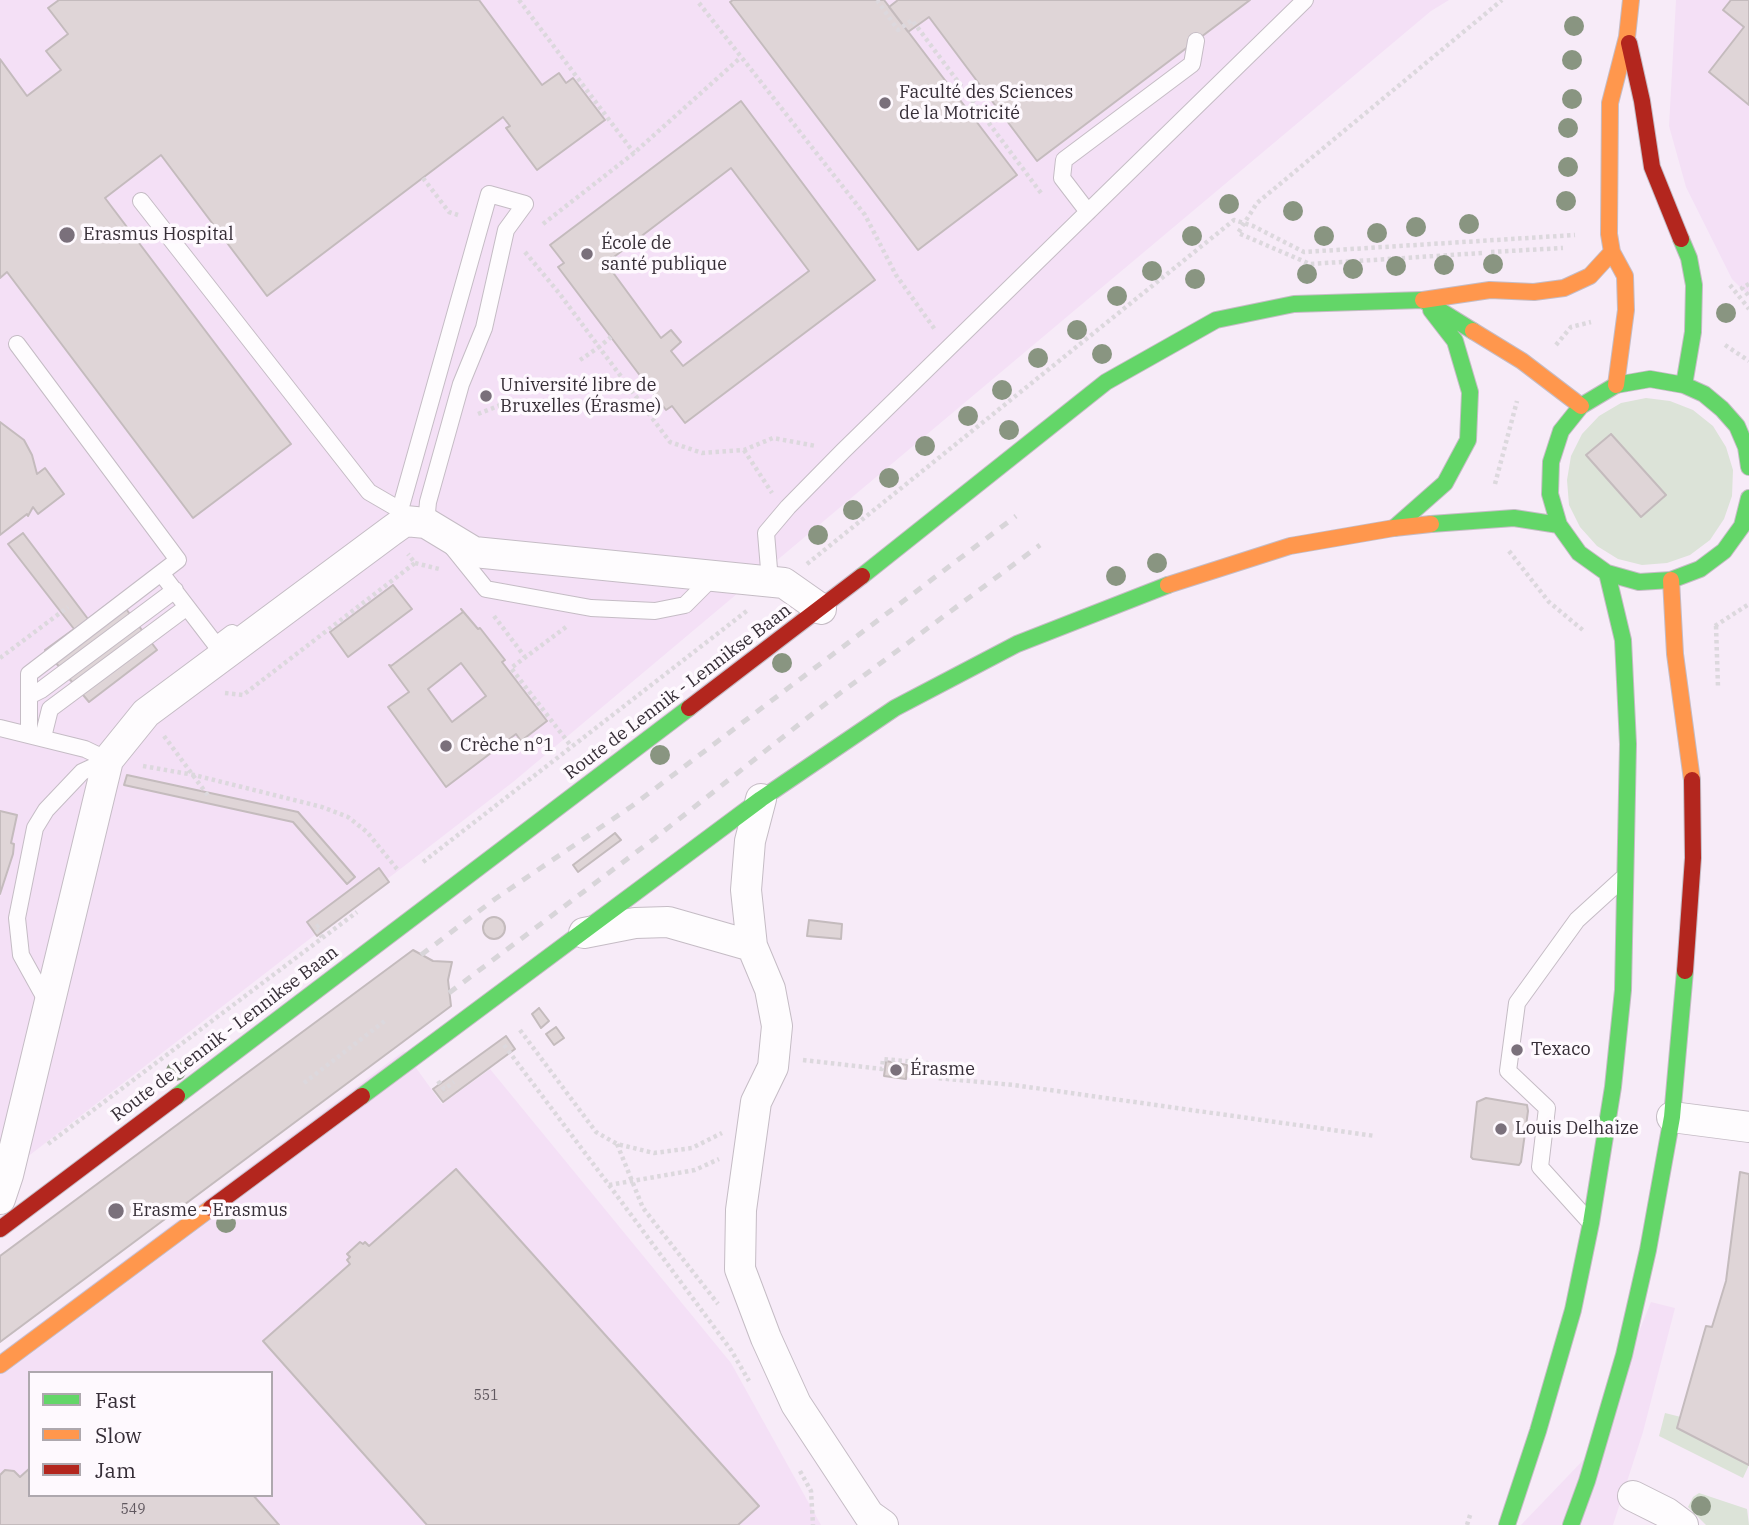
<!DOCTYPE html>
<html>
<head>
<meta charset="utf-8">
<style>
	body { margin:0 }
	#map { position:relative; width:1749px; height:1525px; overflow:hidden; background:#f7ebf8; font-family:"IBM Plex Serif",serif }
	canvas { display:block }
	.legend { position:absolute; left:28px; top:1371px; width:245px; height:126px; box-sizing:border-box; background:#fef9fe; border:2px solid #aea8ae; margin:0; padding:9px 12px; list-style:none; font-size:21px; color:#362e37 }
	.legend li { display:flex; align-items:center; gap:14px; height:35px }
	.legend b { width:35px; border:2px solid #aea8ae }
</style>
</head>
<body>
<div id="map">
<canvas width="1749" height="1525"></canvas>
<ul class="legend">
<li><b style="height:9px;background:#63d668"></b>Fast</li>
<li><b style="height:9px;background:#ff974d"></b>Slow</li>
<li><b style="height:9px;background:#b3261e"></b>Jam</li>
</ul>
</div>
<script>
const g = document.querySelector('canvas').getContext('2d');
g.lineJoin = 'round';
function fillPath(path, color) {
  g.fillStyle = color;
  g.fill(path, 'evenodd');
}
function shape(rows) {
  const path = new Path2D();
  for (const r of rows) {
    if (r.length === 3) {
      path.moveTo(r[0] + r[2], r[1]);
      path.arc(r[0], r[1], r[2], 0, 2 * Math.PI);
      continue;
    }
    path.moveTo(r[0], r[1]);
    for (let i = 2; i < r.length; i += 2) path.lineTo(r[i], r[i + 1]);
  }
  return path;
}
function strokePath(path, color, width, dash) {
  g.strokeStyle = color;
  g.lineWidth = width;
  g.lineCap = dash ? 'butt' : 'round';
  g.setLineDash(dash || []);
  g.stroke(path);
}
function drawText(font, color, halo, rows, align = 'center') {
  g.font = font + ' "IBM Plex Serif",serif';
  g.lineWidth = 7;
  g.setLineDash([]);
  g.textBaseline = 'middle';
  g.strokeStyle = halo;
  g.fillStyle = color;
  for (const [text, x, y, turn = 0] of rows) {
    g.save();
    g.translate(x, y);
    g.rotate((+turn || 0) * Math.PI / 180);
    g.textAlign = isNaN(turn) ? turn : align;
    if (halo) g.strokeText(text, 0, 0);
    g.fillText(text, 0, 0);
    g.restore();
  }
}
fillPath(shape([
	[0,0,1449,0,1431,11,513,782,0,1178],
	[1676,0,1749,0,1749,296,1732,279,1686,187,1669,126],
	[404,1051,442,1104,490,1069,731,1363,821,1525,0,1525,0,1353],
	[30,1373,271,1373,271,1495,30,1495],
	[1651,1302,1675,1308,1643,1432,1613,1525,1521,1525,1589,1454]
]), '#f4e0f6');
fillPath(shape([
	[1646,398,1670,401,1693,410,1713,426,1726,447,1733,470,1732,496,1724,519,1710,540,1690,555,1667,563,1642,565,1618,559,1597,546,1580,527,1569,505,1567,480,1571,456,1582,434,1599,416,1621,403],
	[1611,434,1666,495,1587,455],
	[1665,1413,1681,1417,1678,1429,1749,1465,1743,1478,1659,1436],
	[1699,1493,1747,1509,1749,1525,1706,1525,1688,1507,1693,1497]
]), '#dce3d8');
const building = shape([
	[59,0,479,0,542,85,559,73,566,83,573,78,605,120,537,170,506,128,510,126,503,117,267,296,161,155,105,198,291,444,193,518,7,272,0,278,0,59,27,96,61,70,46,51,68,34,48,8,59,0],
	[733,0,884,0,1017,175,918,250,730,2,733,0],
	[898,0,1250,0,1037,161,929,17,908,32,889,7,898,0],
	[1731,0,1749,0,1749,105,1709,72,1744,27,1723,10,1731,0],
	[741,101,875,280,685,423,672,406,666,410,558,267,564,263,550,245,741,101],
	[731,168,809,271,683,366,671,351,681,342,671,330,661,338,606,263,731,168],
	[0,422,24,440,32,455,37,474,45,468,64,494,38,514,33,507,28,516,27,514,0,535,0,422],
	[1611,434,1666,495,1641,517,1586,455,1611,434],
	[23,533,88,619,117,597,157,650,89,702,45,650,74,629,8,544,23,533],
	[393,585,412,609,348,657,330,632,393,585],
	[461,609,478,629,480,628,505,660,502,662,547,721,521,741,516,734,446,787,388,707,409,692,389,665,391,666,463,612,461,609],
	[461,663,486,696,452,722,428,689,461,663],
	[127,775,298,812,355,877,347,884,293,822,124,785,127,775],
	[0,811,17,815,11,843,14,844,13,854,0,894,0,811],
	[615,833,621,840,578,872,573,865,615,833],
	[379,868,389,882,317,936,307,922,379,868],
	[494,928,11],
	[809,920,842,924,841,939,807,936,809,920],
	[413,950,433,961,452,962,448,980,451,1006,0,1342,0,1256,413,950],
	[539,1008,549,1021,541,1028,532,1014,539,1008],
	[556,1027,564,1038,554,1045,546,1034,556,1027],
	[506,1036,515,1049,443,1102,433,1089,506,1036],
	[886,1061,907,1065,906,1079,884,1076,886,1061],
	[1486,1098,1527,1105,1528,1111,1521,1162,1519,1165,1473,1159,1471,1157,1477,1102,1486,1098],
	[456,1169,759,1506,738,1525,427,1525,263,1341,350,1264,347,1260,350,1257,347,1254,360,1242,363,1244,365,1242,369,1246,456,1169],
	[1740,1172,1749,1174,1749,1465,1677,1428,1706,1326,1712,1327,1726,1281,1740,1172],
	[30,1468,30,1495,253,1495,279,1525,0,1525,0,1475,5,1470,14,1471,20,1477,30,1468]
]);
fillPath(building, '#dfd5d7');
strokePath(building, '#c4bbbd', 2);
const lane = shape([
	[141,201,369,492,400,510],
	[1088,212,1062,178,1064,160,1192,64,1196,41],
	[17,344,178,560,161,573],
	[405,521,400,510,489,194,525,204,506,230,484,328,461,384,428,502,426,523],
	[453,548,486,589,591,608,655,611,685,605,714,576],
	[770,581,766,533,788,507,843,451,1305,0],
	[29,696,41,690,175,590],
	[0,728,85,749,108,760],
	[29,734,29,674,161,573,216,645,232,633],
	[43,737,50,709,187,607],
	[47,1002,21,955,17,918,35,828,46,810,82,772,108,760],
	[1587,1219,1540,1167,1547,1108,1508,1071,1517,1003,1577,920,1622,879]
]);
const street = shape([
	[584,933,635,923,668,922,752,946,746,890,750,841,761,799],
	[752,946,770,989,777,1026,773,1067,756,1102,741,1210,740,1269,766,1338,796,1404,869,1515,883,1525],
	[1672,1117,1749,1127],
	[0,1199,8,1175,108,760,146,713,391,531,405,521,426,523,474,552,784,583,821,609],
	[1633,1496,1667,1513,1683,1525]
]);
const fast = shape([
	[1681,239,1689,258,1694,285,1693,332,1684,385],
	[1749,467,1746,447,1737,426,1722,409,1704,394,1684,385,1650,379,1616,385,1581,406,1561,431,1551,462,1550,494,1559,525,1579,553,1607,573,1639,582,1671,580,1700,569,1724,551,1742,526,1749,498],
	[1431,524,1514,518,1559,525],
	[1394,528,1445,483,1468,440,1470,392,1455,341,1431,310],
	[862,576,1106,382,1216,320,1294,304,1423,300,1473,331],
	[177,1096,689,708],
	[362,1096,761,799,895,708,1017,644,1168,585],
	[1507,1525,1538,1431,1573,1310,1591,1223,1613,1087,1623,990,1628,744,1623,640,1607,573],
	[1571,1525,1587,1481,1624,1355,1648,1250,1672,1117,1685,971]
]);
const slow = shape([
	[1423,300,1490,290,1534,292,1564,288,1590,276,1612,252],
	[1473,331,1522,361,1581,406],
	[1616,385,1626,310,1625,276,1612,252,1609,234,1610,103,1627,37,1631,0],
	[1671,580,1675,654,1692,780],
	[1168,585,1290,546,1394,528,1431,524],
	[0,1365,211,1208]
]);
const jam = shape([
	[1629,43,1642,101,1652,167,1681,239],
	[689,708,862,576],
	[1685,971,1693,858,1692,780],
	[211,1208,362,1096],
	[0,1229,177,1096]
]);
strokePath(lane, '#c5bcc5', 18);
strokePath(street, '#c5bcc5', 32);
strokePath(fast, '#c5bcc5', 18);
strokePath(slow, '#c5bcc5', 18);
strokePath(jam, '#c5bcc5', 18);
strokePath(shape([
	[519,0,634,153],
	[877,0,898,30,912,20,1041,193],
	[699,3,865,215,896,275,936,331],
	[423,178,449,212,458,215],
	[543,224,634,153,740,58],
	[525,252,559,293,599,347,611,337],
	[1491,252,1563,248],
	[1482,253,1310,264,1238,233,1257,203,1502,0],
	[1749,284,1742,288,1749,296],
	[1730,285,1749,309],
	[1556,345,1571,327,1591,322],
	[1725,345,1749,361],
	[580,360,599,347,670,442,702,453,744,450,773,438,816,446],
	[478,414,513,400],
	[744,450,772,493],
	[1495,484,1517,401],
	[1509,551,1549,602,1584,631],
	[415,563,439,569],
	[807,564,1234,220,1253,226,1304,252,1575,235],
	[494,616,525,657],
	[1715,626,1749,604],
	[1716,626,1718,687],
	[566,627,511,668,571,746],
	[0,658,68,607],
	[225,693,243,695,415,563,408,554],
	[164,736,209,797],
	[143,766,194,775,322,807,348,817,367,832,397,869],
	[423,862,748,610],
	[319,925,315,928,322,937],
	[520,1030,596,1132,617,1144,654,1153,692,1148,722,1133],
	[504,1045,609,1185,695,1170,719,1159],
	[803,1060,882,1069,883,1059,927,1063,936,1078,1014,1085,1375,1136],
	[438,1081,444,1089,454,1082],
	[304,1083,386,1020],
	[48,1144,357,912],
	[617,1144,643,1208,718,1304],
	[609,1185,731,1350,749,1381],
	[800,1471,811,1491,813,1525],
	[1467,1525,1471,1512]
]), '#dcd8dd', 4.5, [3.5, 3.5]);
strokePath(lane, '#fefcfe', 16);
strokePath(street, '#fefcfe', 30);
strokePath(fast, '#63d668', 16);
strokePath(slow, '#ff974d', 16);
strokePath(jam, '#b3261e', 16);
strokePath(shape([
	[421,955,495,899,632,806,1016,516],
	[449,993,655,838,816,711,1040,545]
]), '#d8d5d9', 5, [9, 9]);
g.fillStyle = '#899581';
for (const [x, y] of [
	[1574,26],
	[1572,60],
	[1572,99],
	[1568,128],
	[1568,167],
	[1566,201],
	[1229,204],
	[1293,211],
	[1469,224],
	[1416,227],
	[1377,233],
	[1192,236],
	[1324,236],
	[1493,264],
	[1444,265],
	[1396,266],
	[1353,269],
	[1152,271],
	[1307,274],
	[1195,279],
	[1117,296],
	[1726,313],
	[1077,330],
	[1102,354],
	[1038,358],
	[1002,390],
	[968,416],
	[1009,430],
	[925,446],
	[889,478],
	[853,510],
	[818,535],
	[1157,563],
	[1116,576],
	[782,663],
	[660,755],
	[176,1071],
	[226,1223],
	[1701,1506]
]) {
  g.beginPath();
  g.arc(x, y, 10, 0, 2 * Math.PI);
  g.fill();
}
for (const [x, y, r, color] of [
	[885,103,7,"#7a707b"],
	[67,235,9,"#7a707b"],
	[587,254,7,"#7a707b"],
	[486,396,7,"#7a707b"],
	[446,746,7,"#7a707b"],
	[1517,1050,7,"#7a707b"],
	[896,1070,7,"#7a707b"],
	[1501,1129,7,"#7a707b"],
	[116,1211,9,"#7a707b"]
]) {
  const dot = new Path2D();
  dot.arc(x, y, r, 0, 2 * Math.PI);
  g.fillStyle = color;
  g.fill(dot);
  strokePath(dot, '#fef9fe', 2.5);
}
drawText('14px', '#60585f', null, [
	["551",486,1396],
	["549",133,1510]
]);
drawText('18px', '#362e37', '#fef9fe', [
	["Faculté des Sciences",899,93],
	["de la Motricité",899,114],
	["Erasmus Hospital",83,235],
	["École de",601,244],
	["santé publique",601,265],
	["Université libre de",500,386],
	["Bruxelles (Érasme)",500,407],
	["Crèche n°1",460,746],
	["Texaco",1531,1050],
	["Érasme",910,1070],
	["Louis Delhaize",1515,1129],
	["Erasme - Erasmus",132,1211]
], 'left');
drawText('18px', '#362e37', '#fef9fe', [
	["Route de Lennik - Lennikse Baan",678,692,-37],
	["Route de Lennik - Lennikse Baan",225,1034,-37]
]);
</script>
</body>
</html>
